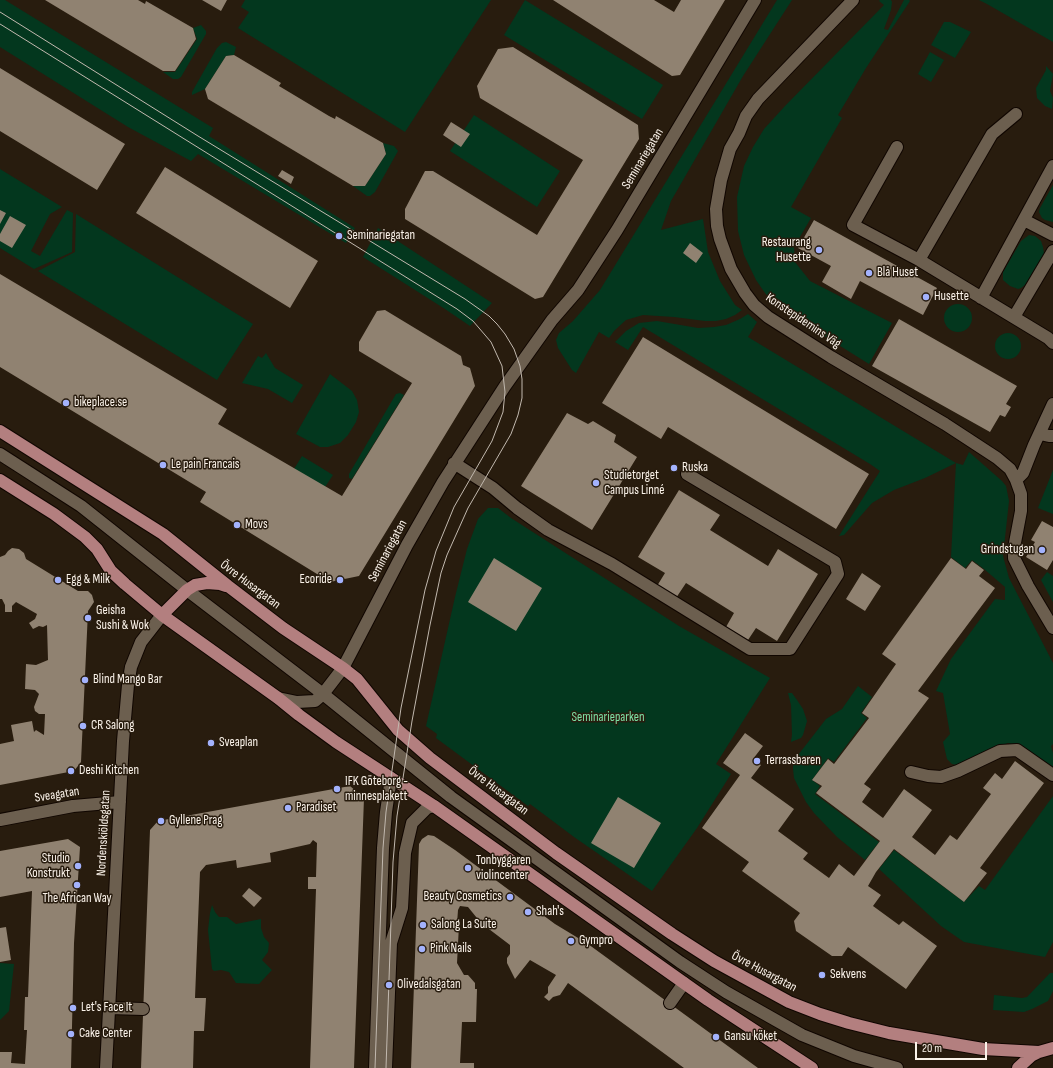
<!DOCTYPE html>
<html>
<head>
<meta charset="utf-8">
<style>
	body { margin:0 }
	#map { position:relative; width:1053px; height:1068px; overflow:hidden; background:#281c0e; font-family:"Sofia Sans Condensed",sans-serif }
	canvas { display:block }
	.scale { position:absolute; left:915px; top:1042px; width:72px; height:18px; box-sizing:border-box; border:2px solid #fbf3ea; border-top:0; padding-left:5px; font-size:12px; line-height:14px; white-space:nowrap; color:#fbf3ea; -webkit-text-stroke:3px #281c0e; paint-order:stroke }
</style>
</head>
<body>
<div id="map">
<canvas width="1053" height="1068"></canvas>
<div class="scale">20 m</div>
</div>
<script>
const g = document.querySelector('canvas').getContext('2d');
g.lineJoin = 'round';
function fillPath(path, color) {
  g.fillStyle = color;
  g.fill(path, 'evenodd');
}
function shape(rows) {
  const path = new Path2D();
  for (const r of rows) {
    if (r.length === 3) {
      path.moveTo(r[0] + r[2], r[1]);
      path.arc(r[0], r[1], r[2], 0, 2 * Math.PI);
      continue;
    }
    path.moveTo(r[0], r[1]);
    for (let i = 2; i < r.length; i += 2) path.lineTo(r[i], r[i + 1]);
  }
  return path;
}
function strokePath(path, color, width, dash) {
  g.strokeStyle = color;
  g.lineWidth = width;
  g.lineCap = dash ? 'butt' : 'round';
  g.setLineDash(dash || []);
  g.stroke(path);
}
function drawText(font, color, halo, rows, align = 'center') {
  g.font = font + ' "Sofia Sans Condensed",sans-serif';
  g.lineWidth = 3;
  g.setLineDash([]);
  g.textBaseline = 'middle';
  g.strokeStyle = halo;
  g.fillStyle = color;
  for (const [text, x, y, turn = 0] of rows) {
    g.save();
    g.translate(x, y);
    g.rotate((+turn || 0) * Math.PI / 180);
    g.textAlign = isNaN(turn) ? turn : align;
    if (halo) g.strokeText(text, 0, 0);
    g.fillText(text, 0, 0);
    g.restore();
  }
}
fillPath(shape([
	[0,0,5,0,213,128,209,136,355,228,346,243,198,154,191,161,128,127,0,47],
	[245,0,491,0,405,132,238,28,249,12,241,7],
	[525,0,663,85,642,119,504,35],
	[777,0,792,0,743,76,671,201,661,230,703,219,708,252,720,281,735,305,742,310,735,315,726,319,716,321,705,321,674,317,643,315,626,320,614,331,609,338,599,332,576,373,572,370,558,348,556,340,559,333,573,321,600,290],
	[880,0,891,0,892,2,891,10,884,29,888,30,904,0,909,0,910,1,866,68,838,115,842,118,791,207,811,218,794,247,795,262,810,281,892,323,869,364,789,314,774,303,765,293,756,280,744,255,738,231,737,197,744,166,753,147,764,129,785,106,884,5,879,1],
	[979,0,1053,0,1053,42,987,4],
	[944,22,950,22,971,32,955,58,931,45],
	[201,25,206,31,206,34,181,77,178,79,173,79,163,72,175,72,197,39,193,28],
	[226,42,236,47,234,55,226,56,205,89,192,95,192,92,217,48,222,43],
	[930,52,944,60,931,82,918,74],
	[1046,66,1053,74,1050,91,1053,98,1052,109,1045,106,1037,98,1036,88,1046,70],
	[474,115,560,171,537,207,450,151],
	[383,143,394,146,398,151,375,192,370,196,367,196,353,186,365,186,386,154],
	[0,169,62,207,50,214,31,251,40,256,67,210,73,213,72,252,34,269,0,248],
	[1053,185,1053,222,1045,220,1042,218,1039,212,1040,208],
	[76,214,253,324,217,380,38,271,75,252],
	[378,228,492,303,470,326,445,309,363,257],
	[1029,235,1035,236,1041,241,1043,247,1044,254,1025,285,1021,288,1018,289,1010,286,1003,280,1003,272,1021,241],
	[958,318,14],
	[748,314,757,322,748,337,956,463,963,465,969,452,1002,481,1006,486,1009,501,1003,556,1009,578,1053,663,1053,744,1051,746,1053,753,1053,769,1026,749,1008,743,957,765,952,764,947,759,943,742,950,734,943,693,936,691,951,659,995,599,1005,600,1005,587,984,569,972,560,965,568,951,557,956,463,925,478,894,490,872,503,844,535,839,536,880,471,870,464,643,327,628,350,615,342,626,331,639,323,657,321,698,328,714,327,726,325,740,319],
	[1008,346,13],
	[266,353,275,368,303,385,292,403,268,389,242,383,258,356,262,358],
	[330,374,352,391,357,400,359,412,356,422,348,435,340,443,328,447,320,447,296,434],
	[400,393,404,395,352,479,349,478,349,474,396,394],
	[302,456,333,475,325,487,294,469],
	[1053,470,1053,514,1038,508],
	[488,508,498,508,511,518,679,626,770,678,716,764,731,774,697,828,652,891,574,837,530,804,528,806,436,738,437,734,426,726,455,597,467,549,478,519],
	[1047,572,1053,576,1053,602,1041,580],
	[858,686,872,697,861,713,867,718,834,762,828,758,812,780,820,786,815,794,879,842,865,860,837,837,814,813,806,802,794,778,793,769,793,763,795,759,826,719,842,709],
	[788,693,792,693,797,700,803,709,807,721,803,735,801,738,791,742,792,735,791,705],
	[1053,796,1053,942,1045,957,964,942,941,926,879,869,894,850,964,902,979,886,985,890],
	[212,905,215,912,219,917,227,917,236,924,261,919,261,928,264,937,269,943,268,952,262,960,272,970,259,984,236,983,229,972,221,970,214,971,212,969,208,930,210,913],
	[0,963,14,964,9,1011,0,1020],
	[1050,973,1053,973,1053,991,1048,1001,1032,1009,1024,1012,993,1010,994,995,1022,998,1027,997]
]), '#03371e');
fillPath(shape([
	[45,0,138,0,145,4,146,1,193,28,196,39,175,71,163,71],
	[202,0,227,0,221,11],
	[553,0,654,0,674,12,681,0,725,0,680,75,672,76],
	[513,47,638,125,639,139,543,297,535,299,405,219,405,209,425,171,433,171,537,235,583,160,480,98,477,86,498,49],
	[234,55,281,83,279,86,329,116,335,119,336,116,383,143,386,154,365,186,353,186,208,99,205,89,226,56],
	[0,68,125,144,97,190,0,131],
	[451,122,470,134,461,147,443,135],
	[165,167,318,261,290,308,136,213],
	[282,170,294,177,291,184,278,176],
	[0,210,6,213,0,224],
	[10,216,26,225,12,248,0,241,0,234],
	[814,220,937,288,923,315,860,281,851,299,822,282,831,266,798,248],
	[690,243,703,253,696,263,683,253],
	[0,274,227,409,218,424,342,496,412,383,359,351,359,342,377,311,385,310,461,356,463,365,470,368,475,386,359,576,330,582,200,502,206,492,0,367],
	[899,319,1017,386,1006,404,1011,407,1005,417,1000,415,990,432,872,366],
	[643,337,869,474,836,529,668,427,661,439,602,403],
	[567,413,588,424,593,421,616,435,614,442,637,457,592,530,521,486],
	[679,490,720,515,710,530,768,566,778,549,818,574,777,641,756,628,748,640,726,627,734,613,686,583,676,598,657,586,665,573,638,557],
	[1042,521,1053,527,1053,560,1047,570,1026,557,1035,542,1031,540],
	[12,548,19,549,24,553,26,559,78,591,88,591,92,595,94,602,88,611,81,762,74,771,0,785,0,744,14,741,11,725,32,721,34,732,36,730,44,735,45,714,39,714,35,711,34,707,39,694,35,690,25,689,26,664,36,665,48,660,47,625,43,627,39,626,33,629,29,623,35,619,37,614,16,602,12,606,12,612,5,612,5,605,2,599,0,599,0,557,5,555,8,551],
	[494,558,542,588,516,631,468,602],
	[951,558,966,569,972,561,984,570,979,576,995,588,918,691,929,698,864,784,871,789,862,802,883,818,904,789,932,810,912,837,935,855,950,835,957,840,991,794,983,788,995,773,1002,779,1015,761,1044,783,980,868,987,873,964,902,894,849,876,872,868,886,881,895,873,906,899,925,903,921,937,946,906,989,848,947,842,956,832,956,796,931,794,921,800,913,742,871,749,862,702,828,740,775,723,763,745,733,763,746,753,759,761,765,751,778,794,809,778,831,808,853,803,859,829,878,839,864,854,876,880,841,816,793,822,786,812,780,828,759,834,764,869,718,862,713,896,664,882,654],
	[862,573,881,586,865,611,846,599],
	[350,786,364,798,354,1068,310,1068,316,889,308,889,308,877,316,877,317,843,313,840,310,844,270,853,271,862,237,868,236,860,206,865,200,872,195,998,206,998,204,1031,194,1031,193,1068,141,1068,150,830,158,821],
	[618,797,661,823,634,868,591,843],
	[428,835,434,836,455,850,555,924,588,944,758,1068,684,1068,568,983,560,995,553,997,549,1001,544,997,548,993,548,987,556,975,530,960,515,979,507,963,507,958,510,954,510,945,481,923,468,907,460,906,458,910,457,924,459,925,457,963,464,975,468,975,475,983,475,989,477,989,476,1022,462,1022,460,1063,474,1063,474,1068,411,1068,419,844,422,839],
	[68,839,80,847,74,943,71,1068,0,1068,0,1052,12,1052,11,1063,25,1064,27,1030,24,1030,25,997,28,997,32,891,0,897,0,851],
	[249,888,262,898,254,907,242,896],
	[6,927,11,960,0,962,0,928]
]), '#908271');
const minor = shape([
	[853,0,758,99,746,116,739,133,730,149,721,180,716,209,717,226,720,239,731,269,745,293,754,305,768,317,831,357,945,424,997,458,1010,469,1016,480,1021,494,1021,511,1014,548,1014,558,1028,586,1053,628],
	[897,147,853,225,919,260,1048,338,1053,343],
	[1024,220,1053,235],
	[919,260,992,134,1016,114],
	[981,298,1053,166],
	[1014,317,1053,251],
	[1040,434,1049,436,1053,436],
	[0,454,81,506,187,590,323,694,451,797,680,962,726,992,802,1035,854,1056,897,1068],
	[454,463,493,488,517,508,548,530,612,564,750,649,790,649,838,574,835,562,687,474],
	[1016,480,1023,473,1034,445,1053,404],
	[278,698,297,702,315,701,323,694,343,668,407,545,443,482,505,386,552,320,578,290,617,230,755,0],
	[911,772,928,776,941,777,958,771,1000,751,1017,750,1053,775],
	[0,820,73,806,120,802],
	[670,1003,684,983],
	[109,1008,143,1009],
	[106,1068,123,741,128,685,131,667,141,642,162,615],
	[375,1068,383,848,386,812,391,778],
	[386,1068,391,943,402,908,405,853,412,823,427,808,434,806]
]);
const major = shape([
	[0,431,163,534,228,586,283,628,343,668,357,679,398,730,430,758,556,853,672,934,714,961,789,1002,820,1014,849,1023,889,1033,983,1049,1039,1052],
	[0,480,54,514,85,537,97,549,111,571,125,584,162,615,278,698,299,715,336,742,434,806,708,1000,812,1068],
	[162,615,187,590,195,585,207,583,220,584,226,586],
	[1018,1068,1031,1056,1039,1052,1053,1048]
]);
strokePath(minor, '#100600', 14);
strokePath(major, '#100600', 14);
strokePath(minor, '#6c5f4f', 12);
strokePath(major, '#b37f7f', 12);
strokePath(shape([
	[0,12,198,136,465,299,489,316,497,324,505,334,514,349,520,366,522,379,522,398,518,415,511,434,468,508,447,555,441,573,430,625,412,721,397,816,393,862,386,1068],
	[0,24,457,309,473,321,491,342,502,366,505,392,503,412,492,441,454,507,436,551,425,590,401,708,386,812,383,848,375,1068]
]), '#c2b9af', 1);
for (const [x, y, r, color] of [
	[339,236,4,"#a3b2fd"],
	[819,250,4,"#a3b2fd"],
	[869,273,4,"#a3b2fd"],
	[926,297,4,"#a3b2fd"],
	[66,403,4,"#a3b2fd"],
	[163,465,4,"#a3b2fd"],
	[674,468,4,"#a3b2fd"],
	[596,483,4,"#a3b2fd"],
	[237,525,4,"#a3b2fd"],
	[1042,550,4,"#a3b2fd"],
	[58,580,4,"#a3b2fd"],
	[340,580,4,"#a3b2fd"],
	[88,618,4,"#a3b2fd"],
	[85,680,4,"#a3b2fd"],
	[83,726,4,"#a3b2fd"],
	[211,743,4,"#a3b2fd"],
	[757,761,4,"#a3b2fd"],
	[71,771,4,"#a3b2fd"],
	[337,789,4,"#a3b2fd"],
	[288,808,4,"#a3b2fd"],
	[161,821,4,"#a3b2fd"],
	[78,866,4,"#a3b2fd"],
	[468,868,4,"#a3b2fd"],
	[77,885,4,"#a3b2fd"],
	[510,897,4,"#a3b2fd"],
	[528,912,4,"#a3b2fd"],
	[423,925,4,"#a3b2fd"],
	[571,941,4,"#a3b2fd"],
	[422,949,4,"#a3b2fd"],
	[822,975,4,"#a3b2fd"],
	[389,985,4,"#a3b2fd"],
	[73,1008,4,"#a3b2fd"],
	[71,1034,4,"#a3b2fd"],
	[716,1037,4,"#a3b2fd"]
]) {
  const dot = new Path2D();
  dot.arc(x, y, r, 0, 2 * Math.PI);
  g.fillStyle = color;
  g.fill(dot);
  strokePath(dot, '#281c0e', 1.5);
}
drawText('13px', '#fbf3ea', '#281c0e', [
	["Seminariegatan",643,159,-59],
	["Konstepidemins Väg",803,321,34],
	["Seminariegatan",388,551,-62],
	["Övre Husargatan",250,585,37],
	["Övre Husargatan",498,791,37],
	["Sveagatan",57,795,-9],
	["Nordenskiöldsgatan",104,833,-87],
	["Övre Husargatan",764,972,28]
]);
drawText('13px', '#fbf3ea', '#281c0e', [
	["Seminariegatan",347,236],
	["Restaurang",811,243,"right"],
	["Husette",811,258,"right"],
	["Blå Huset",877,273],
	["Husette",934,297],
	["bikeplace.se",74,403],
	["Le pain Francais",171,465],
	["Ruska",682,468],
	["Studietorget",604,476],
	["Campus Linné",604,491],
	["Movs",245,525],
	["Grindstugan",1034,550,"right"],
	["Egg & Milk",66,580],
	["Ecoride",332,580,"right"],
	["Geisha",96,611],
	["Sushi & Wok",96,626],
	["Blind Mango Bar",93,680],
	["CR Salong",91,726],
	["Sveaplan",219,743],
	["Terrassbaren",765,761],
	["Deshi Kitchen",79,771],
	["IFK Göteborg -",345,782],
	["minnesplakett",345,797],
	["Paradiset",296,808],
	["Gyllene Prag",169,821],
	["Studio",70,859,"right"],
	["Konstrukt",70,874,"right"],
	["Tonbyggaren",476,861],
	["violincenter",476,876],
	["Beauty Cosmetics",502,897,"right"],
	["The African Way",77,899,"center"],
	["Shah's",536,912],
	["Salong La Suite",431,925],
	["Gympro",579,941],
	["Pink Nails",430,949],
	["Sekvens",830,975],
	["Olivedalsgatan",397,985],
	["Let's Face It",81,1008],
	["Cake Center",79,1034],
	["Gansu köket",724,1037]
], 'left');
drawText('13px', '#7ee1a6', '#281c0e', [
	["Seminarieparken",608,718]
]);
</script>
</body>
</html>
